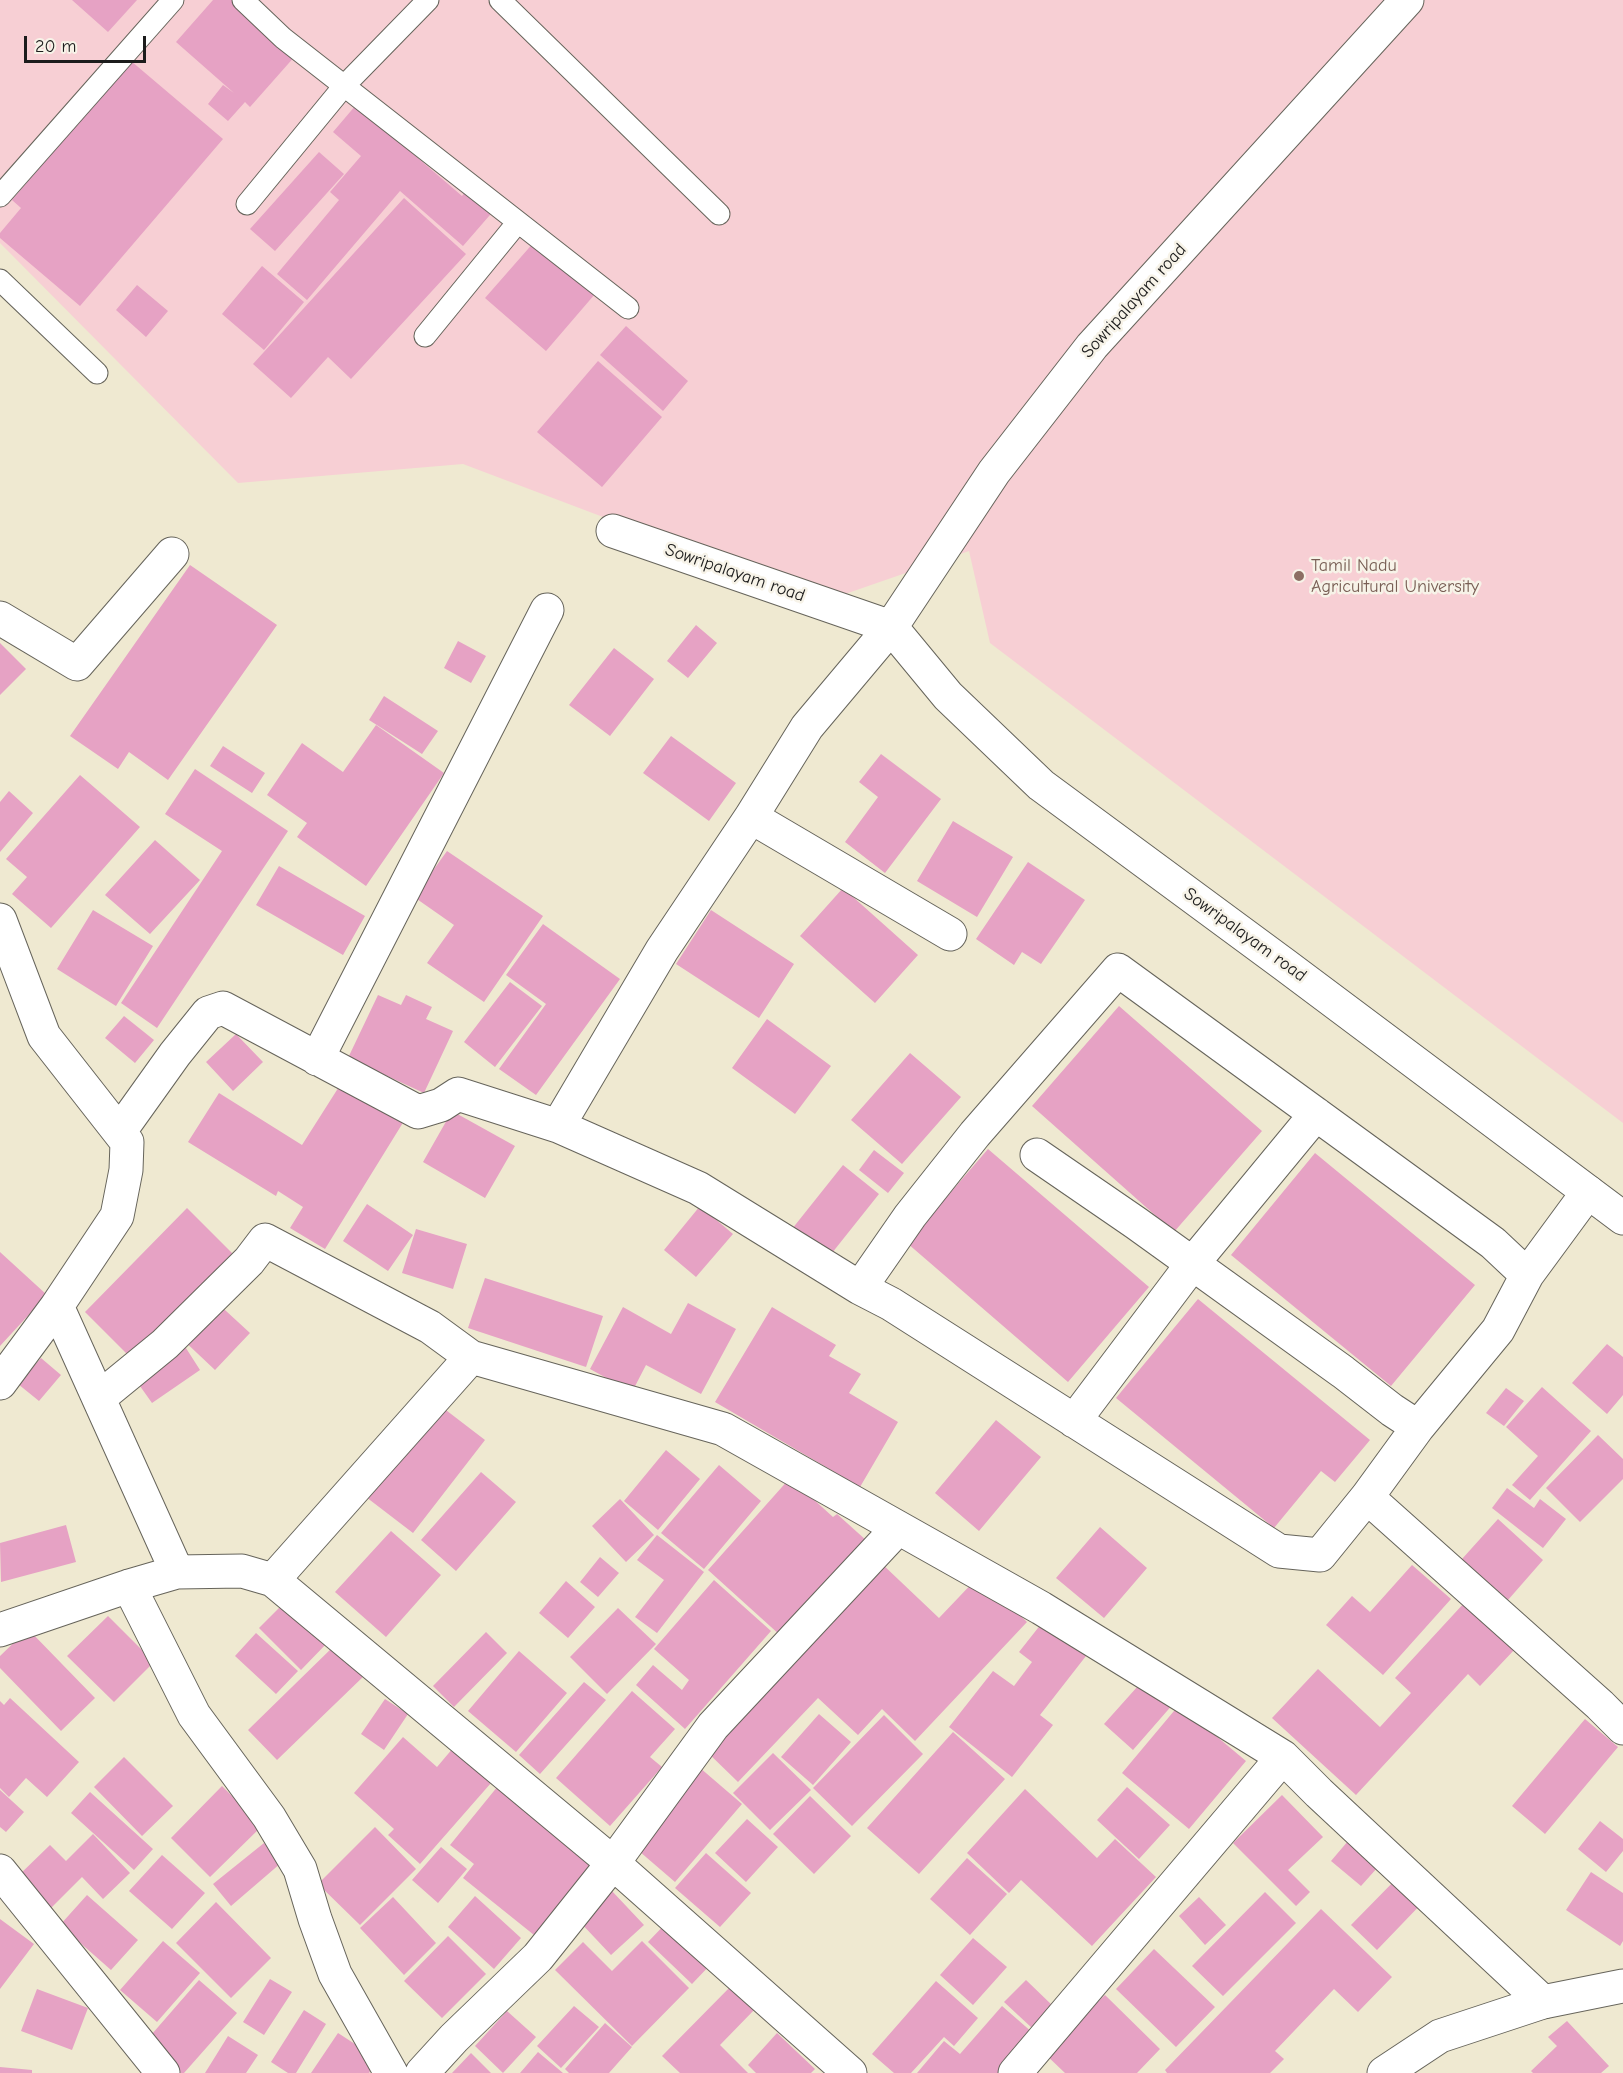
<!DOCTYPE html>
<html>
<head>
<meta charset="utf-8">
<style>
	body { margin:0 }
	#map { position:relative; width:1623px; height:2073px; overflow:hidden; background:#efe9d1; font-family:"Comic Neue",sans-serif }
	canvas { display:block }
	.scale { position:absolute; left:24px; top:36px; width:122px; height:27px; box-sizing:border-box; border:3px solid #1c1c1c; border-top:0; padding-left:8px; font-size:18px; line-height:21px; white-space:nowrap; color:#1c1c1c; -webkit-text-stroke:4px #f7f3e8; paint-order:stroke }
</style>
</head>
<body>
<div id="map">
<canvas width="1623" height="2073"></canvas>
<div class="scale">20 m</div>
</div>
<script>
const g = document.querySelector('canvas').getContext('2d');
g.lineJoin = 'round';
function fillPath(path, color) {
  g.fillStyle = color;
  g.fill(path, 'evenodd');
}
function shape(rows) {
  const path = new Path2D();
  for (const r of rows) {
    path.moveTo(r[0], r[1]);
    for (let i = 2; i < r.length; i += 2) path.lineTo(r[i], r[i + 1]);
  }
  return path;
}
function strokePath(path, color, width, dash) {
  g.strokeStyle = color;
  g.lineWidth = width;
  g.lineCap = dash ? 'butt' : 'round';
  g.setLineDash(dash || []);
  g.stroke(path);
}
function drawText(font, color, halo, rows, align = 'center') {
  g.font = font + ' "Comic Neue",sans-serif';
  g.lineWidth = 5;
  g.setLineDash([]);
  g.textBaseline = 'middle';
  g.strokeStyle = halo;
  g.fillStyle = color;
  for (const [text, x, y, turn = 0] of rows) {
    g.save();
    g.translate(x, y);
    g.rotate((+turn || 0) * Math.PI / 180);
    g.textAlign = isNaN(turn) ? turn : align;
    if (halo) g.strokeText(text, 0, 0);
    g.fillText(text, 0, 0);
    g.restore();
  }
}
fillPath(shape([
	[0,0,1623,0,1623,1123,990,643,969,551,825,601,463,464,238,483,0,243]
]), '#f7cfd4');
fillPath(shape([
	[72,0,137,0,108,32],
	[213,0,234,0,296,55,250,107,245,102,228,121,208,104,223,85,234,93,176,42],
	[131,61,223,139,80,306,0,238,0,233,21,208,12,200],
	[356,105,462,196,470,186,496,208,463,246,400,191,307,300,277,274,339,200,330,192,361,156,333,132],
	[319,152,344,174,275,251,250,229],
	[404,198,466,254,351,379,328,357,291,398,253,364],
	[535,241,595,294,546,351,485,298],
	[262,266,304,302,264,350,222,314],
	[137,285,168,311,146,337,116,310],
	[626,326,688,381,663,411,600,355],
	[598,361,662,417,602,487,537,432],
	[190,565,277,625,168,780,129,752,118,769,70,736],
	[696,625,717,643,688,678,667,661],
	[458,641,486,656,471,683,444,668],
	[0,643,26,669,0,695],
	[614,648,654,679,610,736,569,705],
	[384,696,438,731,422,754,369,720],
	[376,725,444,773,366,886,297,837,307,823,267,795,302,743,343,772],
	[671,736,736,783,709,821,643,773],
	[223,746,265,773,252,793,210,766],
	[881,754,941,799,885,873,845,842,878,797,859,782],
	[195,769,288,831,157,1028,121,1003,222,851,165,814],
	[80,775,140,827,51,928,12,894,27,877,6,859],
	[9,791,33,813,0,852,0,802],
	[953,821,1013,857,977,917,917,881],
	[155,840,200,880,150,934,105,895],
	[447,851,543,916,484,1002,427,963,454,925,414,897],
	[1028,862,1085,900,1041,964,1022,952,1014,965,976,939],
	[279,866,365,916,343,955,256,905],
	[843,888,918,955,875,1003,800,936],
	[93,910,153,946,116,1006,57,969],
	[711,910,794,964,759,1018,676,964],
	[543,924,620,979,536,1095,499,1069,546,1004,506,975],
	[510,982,542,1006,495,1067,464,1042],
	[378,995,401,1005,406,995,432,1007,426,1019,453,1031,424,1093,348,1058],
	[1119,1006,1262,1131,1174,1232,1032,1106],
	[124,1016,154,1040,135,1063,105,1038],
	[767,1019,831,1066,795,1114,732,1068],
	[236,1034,263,1062,233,1091,206,1062],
	[910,1053,961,1097,902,1164,851,1120],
	[342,1082,404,1121,325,1249,290,1228,303,1207,278,1191,276,1196,188,1142,219,1093,302,1145],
	[452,1111,515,1146,485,1198,423,1162],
	[988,1149,1149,1287,1068,1382,907,1243],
	[874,1150,904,1173,888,1193,859,1170],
	[1315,1153,1475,1285,1391,1386,1231,1255],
	[843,1165,879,1194,828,1258,792,1229],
	[367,1204,413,1235,388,1271,343,1241],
	[700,1206,733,1234,696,1277,664,1250],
	[187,1208,238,1259,135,1362,85,1312],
	[416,1229,467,1244,453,1289,402,1273],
	[0,1252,47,1295,0,1346],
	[485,1278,603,1316,586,1367,468,1328],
	[213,1299,250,1333,215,1370,179,1336],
	[1198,1299,1370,1440,1335,1482,1321,1471,1274,1528,1116,1398],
	[688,1303,736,1329,701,1394,646,1365,632,1392,590,1369,623,1307,671,1334],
	[772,1307,836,1345,829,1356,861,1374,849,1393,898,1422,860,1487,715,1402],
	[1607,1344,1623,1357,1623,1395,1607,1414,1572,1383],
	[184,1345,200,1370,152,1403,135,1379],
	[41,1358,61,1375,39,1401,18,1384],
	[1542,1387,1591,1431,1530,1500,1512,1485,1538,1456,1506,1427],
	[1506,1388,1524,1401,1504,1426,1486,1413],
	[438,1404,485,1440,413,1533,366,1497],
	[996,1420,1041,1457,979,1531,935,1493],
	[1598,1435,1623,1459,1623,1479,1580,1522,1546,1488],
	[666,1450,700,1479,658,1530,624,1501],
	[719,1465,761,1501,704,1569,661,1533],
	[481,1472,516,1502,456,1571,421,1540],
	[790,1478,833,1517,837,1514,867,1541,781,1636,708,1570],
	[1507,1488,1534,1508,1540,1499,1566,1519,1543,1548,1492,1508],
	[620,1499,654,1535,626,1562,592,1526],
	[1498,1519,1543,1560,1508,1600,1462,1559],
	[66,1525,76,1562,1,1582,0,1543],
	[1100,1527,1147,1568,1104,1618,1056,1578],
	[391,1531,441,1575,386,1637,335,1592],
	[657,1535,704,1572,657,1633,635,1617,664,1580,637,1560],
	[600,1557,619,1573,598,1597,580,1582],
	[880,1562,939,1618,979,1576,1027,1622,915,1741,882,1709,858,1735,818,1698,738,1782,703,1748],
	[1412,1565,1451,1599,1383,1675,1326,1625,1352,1596,1370,1612],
	[714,1580,771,1631,685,1729,636,1685,653,1665,682,1690,689,1680,654,1649],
	[566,1581,595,1607,568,1638,539,1613],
	[288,1599,329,1641,301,1670,259,1628],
	[1465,1602,1516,1648,1480,1686,1468,1674,1356,1795,1272,1718,1318,1669,1380,1727,1411,1693,1395,1678],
	[618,1608,656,1644,607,1694,570,1657],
	[1049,1614,1093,1647,1040,1715,1053,1725,1012,1777,949,1727,993,1671,1014,1686,1032,1662,1019,1652],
	[108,1616,154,1662,114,1702,67,1656],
	[28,1629,95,1698,61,1731,0,1668,0,1656],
	[486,1632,507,1653,454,1707,433,1686],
	[256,1633,298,1671,276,1694,235,1656],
	[336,1644,365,1675,277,1760,248,1730],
	[519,1651,567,1693,516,1752,468,1711],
	[1146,1677,1174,1703,1133,1750,1104,1724],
	[584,1682,606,1700,540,1774,519,1755],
	[632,1691,675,1729,650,1757,662,1767,610,1826,556,1778],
	[10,1698,79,1762,47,1797,26,1778,9,1797,0,1788,0,1701,4,1705],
	[385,1699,408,1714,384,1750,361,1734],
	[1179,1705,1246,1761,1189,1829,1122,1773],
	[819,1714,851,1742,813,1785,781,1757],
	[884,1715,923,1754,852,1826,813,1788],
	[1585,1719,1618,1747,1545,1834,1512,1806],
	[953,1732,1005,1779,919,1874,867,1828],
	[403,1737,437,1767,459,1741,498,1775,420,1864,388,1835,394,1829,354,1793],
	[773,1753,811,1790,770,1830,733,1793],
	[124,1757,173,1806,142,1836,94,1787],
	[699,1767,742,1804,675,1882,632,1845],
	[222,1786,262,1826,210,1877,171,1838],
	[498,1786,597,1866,539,1939,463,1878,474,1864,450,1845],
	[1127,1787,1170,1825,1139,1859,1097,1820],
	[1025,1789,1097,1858,1115,1839,1156,1877,1092,1946,1021,1880,1009,1893,967,1853],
	[0,1790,24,1812,6,1832,0,1827],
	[90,1792,153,1849,134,1870,71,1813],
	[1282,1795,1323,1837,1288,1870,1310,1892,1296,1906,1233,1843],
	[810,1796,851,1836,814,1874,773,1834],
	[747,1819,778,1847,746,1882,715,1853],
	[1600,1821,1623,1839,1623,1851,1606,1872,1578,1849],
	[375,1827,416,1869,360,1925,318,1884],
	[93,1834,130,1873,103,1899,82,1877,49,1910,16,1878,50,1845,66,1861],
	[1348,1841,1378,1867,1361,1886,1331,1861],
	[264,1843,281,1863,231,1906,213,1884],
	[441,1847,467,1869,438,1903,412,1880],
	[706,1853,751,1893,720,1927,675,1888],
	[162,1855,205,1893,172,1929,129,1891],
	[967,1858,1007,1894,970,1935,930,1899],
	[1591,1872,1623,1893,1623,1941,1620,1946,1566,1910],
	[1401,1874,1426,1899,1377,1950,1351,1925],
	[611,1890,644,1925,611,1955,579,1921],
	[1265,1892,1296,1923,1223,1996,1192,1966],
	[87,1895,138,1940,111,1970,60,1925],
	[475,1896,521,1938,494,1969,448,1927],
	[393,1897,436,1943,404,1975,360,1928],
	[1199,1897,1226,1925,1205,1945,1179,1916],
	[216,1902,271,1958,231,1998,176,1943],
	[1321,1909,1392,1977,1358,2012,1334,1989,1275,2051,1284,2059,1270,2073,1167,2073,1165,2070],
	[0,1919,34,1944,0,1989],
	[669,1920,712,1963,692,1984,648,1942],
	[448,1936,486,1974,442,2018,404,1981],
	[973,1938,1007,1967,973,2005,940,1975],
	[163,1941,200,1973,157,2022,120,1990],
	[642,1941,689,1988,632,2046,555,1970,583,1942,612,1971],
	[1154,1949,1215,2007,1176,2047,1116,1989],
	[270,1979,292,1992,264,2035,243,2022],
	[199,1980,237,2013,184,2073,181,2073,145,2042],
	[1026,1980,1053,2006,1032,2028,1004,2002],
	[936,1981,978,2018,954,2046,944,2037,911,2073,894,2073,872,2054],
	[732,1985,756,2008,720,2045,748,2073,680,2073,662,2056],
	[37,1989,88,2008,72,2050,21,2031],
	[1105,1995,1160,2049,1137,2073,1065,2073,1043,2052],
	[574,2006,599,2027,561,2068,537,2046],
	[1002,2006,1033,2033,998,2073,917,2073,944,2041,960,2054],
	[304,2010,326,2024,296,2073,288,2073,271,2062],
	[507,2011,536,2037,503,2073,475,2046],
	[1567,2021,1609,2066,1601,2073,1533,2073,1531,2071,1557,2046,1548,2037],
	[605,2023,632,2047,609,2073,569,2073,565,2069],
	[338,2033,378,2059,369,2073,311,2073],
	[777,2033,815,2069,811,2073,756,2073,748,2065],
	[228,2036,258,2055,246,2073,205,2073],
	[538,2052,563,2073,520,2073],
	[471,2053,491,2073,452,2073],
	[0,2067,32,2070,32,2073,0,2073]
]), '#e6a2c4');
const service = shape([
	[243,0,283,38,628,308],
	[500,0,719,214],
	[0,196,173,0],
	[247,204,344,86,428,0],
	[0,280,97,373],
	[425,336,518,222]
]);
const minor = shape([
	[0,618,77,664,172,554],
	[751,817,950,934],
	[0,920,44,1036,127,1142,126,1170,117,1216,57,1306,177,1572],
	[317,1059,547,610],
	[558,1126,662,950,751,817,807,727,891,627],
	[120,1131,175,1054,208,1013,223,1008,418,1112,441,1105,458,1094,558,1126,698,1188,860,1288,891,1304,1279,1551,1320,1555,1367,1497,1418,1427,1498,1330,1527,1275,1588,1192],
	[1037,1155,1136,1223,1343,1372,1392,1410,1418,1427],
	[860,1288,910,1216,975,1134,1118,970,1493,1243,1527,1275],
	[0,1383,57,1306],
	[99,1398,165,1344,249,1261,265,1240,430,1327,471,1357],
	[1074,1421,1193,1263,1316,1114],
	[1367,1497,1600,1705,1623,1728],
	[273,1580,471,1357,723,1429,1041,1608,1283,1757,1319,1793,1543,2002],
	[129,1586,194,1715,269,1817,300,1869,315,1919,335,1974,391,2073],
	[0,1630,129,1586,177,1572,242,1571,273,1580,613,1863,850,2073],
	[0,1871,163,2073],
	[422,2073,454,2038,538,1957,613,1863,713,1726,898,1528],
	[1015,2073,1283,1757]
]);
const tertiary = shape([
	[613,531,891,627,948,696,1041,785,1285,965,1623,1218],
	[891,627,994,472,1092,346,1407,0],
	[1384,2073,1440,2036,1543,2002,1623,1986]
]);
strokePath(service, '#66645b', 23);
strokePath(minor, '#66645b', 35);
strokePath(tertiary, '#66645b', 35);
strokePath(service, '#fff', 21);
strokePath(minor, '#fff', 33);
strokePath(tertiary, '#fff', 33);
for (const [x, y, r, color] of [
	[1299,576,6,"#8d6e63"]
]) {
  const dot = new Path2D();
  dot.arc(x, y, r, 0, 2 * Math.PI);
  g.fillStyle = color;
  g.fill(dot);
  strokePath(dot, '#f7f3e8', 2);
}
drawText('18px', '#1c1c1c', '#f7f3e8', [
	["Sowripalayam road",1134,301,-48],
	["Sowripalayam road",735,573,19],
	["Sowripalayam road",1245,935,36]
]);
drawText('18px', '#785e54', '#f7f3e8', [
	["Tamil Nadu",1311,566],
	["Agricultural University",1311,587]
], 'left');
</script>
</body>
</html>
